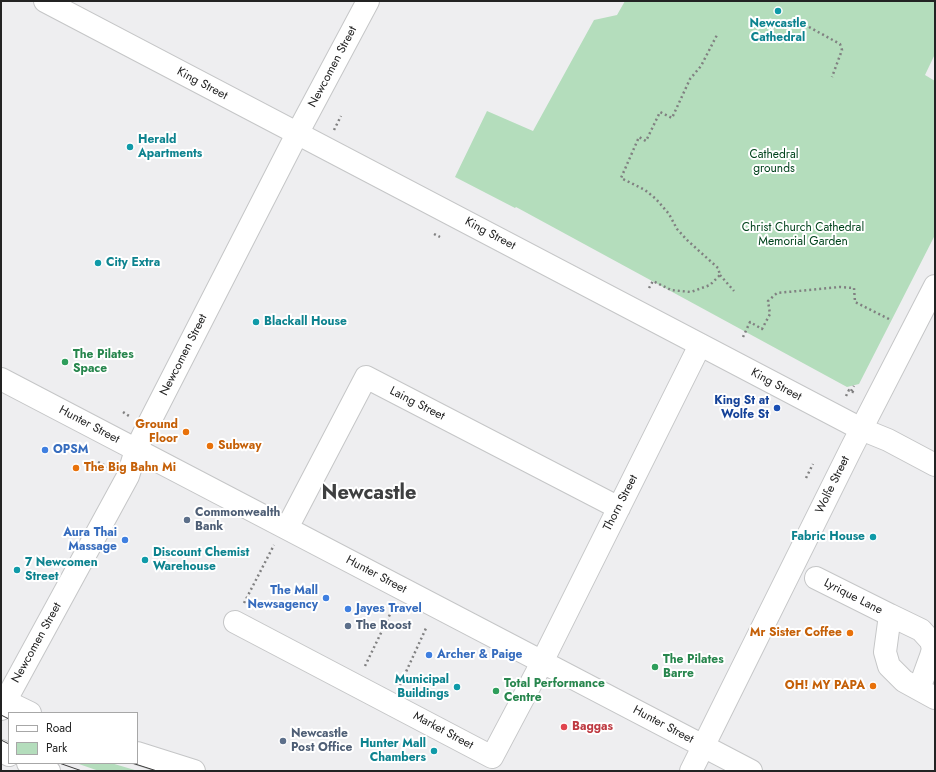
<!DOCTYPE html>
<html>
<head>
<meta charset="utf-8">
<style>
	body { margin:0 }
	#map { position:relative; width:936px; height:772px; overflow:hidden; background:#eeeef0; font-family:Jost,sans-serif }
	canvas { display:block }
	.frame { position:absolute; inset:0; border:2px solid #232323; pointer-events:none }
	.legend { position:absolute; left:8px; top:712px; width:130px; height:52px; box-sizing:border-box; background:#fff; border:1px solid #a7a7a7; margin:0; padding:5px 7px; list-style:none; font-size:12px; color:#232323 }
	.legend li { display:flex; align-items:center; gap:8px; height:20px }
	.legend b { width:20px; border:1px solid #a7a7a7 }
</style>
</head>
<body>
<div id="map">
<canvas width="936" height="772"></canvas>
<div class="frame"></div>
<ul class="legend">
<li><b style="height:5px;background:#fff"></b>Road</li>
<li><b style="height:11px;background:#b4ddbc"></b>Park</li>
</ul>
</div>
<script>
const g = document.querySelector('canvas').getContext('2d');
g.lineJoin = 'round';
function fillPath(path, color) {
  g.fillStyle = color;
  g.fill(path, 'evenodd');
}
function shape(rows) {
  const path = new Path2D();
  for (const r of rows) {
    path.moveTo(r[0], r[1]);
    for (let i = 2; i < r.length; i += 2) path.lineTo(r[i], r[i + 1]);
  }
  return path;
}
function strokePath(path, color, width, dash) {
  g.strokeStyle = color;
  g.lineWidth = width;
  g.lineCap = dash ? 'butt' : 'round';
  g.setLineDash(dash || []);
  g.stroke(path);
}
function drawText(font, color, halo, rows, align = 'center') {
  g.font = font + ' Jost,sans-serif';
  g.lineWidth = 4;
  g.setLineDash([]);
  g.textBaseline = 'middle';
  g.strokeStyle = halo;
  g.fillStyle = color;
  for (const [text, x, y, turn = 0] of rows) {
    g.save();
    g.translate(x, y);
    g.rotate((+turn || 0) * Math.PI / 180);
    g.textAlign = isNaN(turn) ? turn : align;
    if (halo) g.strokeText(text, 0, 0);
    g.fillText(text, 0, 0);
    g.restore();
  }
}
fillPath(shape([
	[625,1,935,1,935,54,925,75,935,81,935,235,859,384,847,387,516,207,515,208,455,177,487,111,533,131,594,20,617,15],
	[76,763,111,763,138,771,99,771]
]), '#b4ddbc');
const minor = shape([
	[1,379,751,771],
	[287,528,366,377,619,508],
	[816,578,890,615,885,652,889,666,904,681,935,698],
	[890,615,921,630,931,641,933,649,931,656,919,689],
	[235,622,492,757,537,672,700,345],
	[1,709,128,476,136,450,147,427,297,134,368,1],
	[691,771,852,447,935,286]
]);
const major = shape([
	[45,1,861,429,888,440,935,465],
	[1,699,30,713],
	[1,751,9,755],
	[137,753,194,771],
	[28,763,49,771]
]);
strokePath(minor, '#c5c6c7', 24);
strokePath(major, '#c5c6c7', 24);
strokePath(shape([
	[809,27,840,44,842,50,832,77],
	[334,130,341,116],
	[434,234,440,237],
	[720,275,734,291],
	[649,288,653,281,671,290,691,292,710,285,720,275,718,268,687,240,677,229,669,214,656,199,645,190,621,178,639,137,646,141,660,112,672,118,690,79,701,66,718,33],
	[743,337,750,322,762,329,770,314,768,301,777,293,840,287,854,288,855,302,889,319],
	[851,391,854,386],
	[846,396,849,390,855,393],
	[123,412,129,416],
	[98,462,108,467],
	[806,478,813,464],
	[244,603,274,545],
	[365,666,393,608],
	[400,685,427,626]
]), '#808081', 2.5, [2, 3]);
strokePath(minor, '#fff', 22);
strokePath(major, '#fff', 22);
strokePath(shape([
	[1,715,9,719],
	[1,740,9,744],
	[59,763,82,771],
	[132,763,157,771]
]), '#3a3a3a', 1);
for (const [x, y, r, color] of [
	[778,11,4,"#0f9aa8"],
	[130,147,4,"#0f9aa8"],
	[98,263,4,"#0f9aa8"],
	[256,322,4,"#0f9aa8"],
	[65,362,4,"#2e9e5b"],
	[777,408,4,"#1a4fb4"],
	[186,432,4,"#e8710a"],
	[210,446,4,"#e8710a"],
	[45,450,4,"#3f7fe0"],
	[76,468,4,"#e8710a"],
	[187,520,4,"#5c6f8a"],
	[873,537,4,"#0f9aa8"],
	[125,540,4,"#3f7fe0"],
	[145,560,4,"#0f9aa8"],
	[17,570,4,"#0f9aa8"],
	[326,598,4,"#3f7fe0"],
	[348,609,4,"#3f7fe0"],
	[348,626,4,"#5c6f8a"],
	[850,633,4,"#e8710a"],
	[429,655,4,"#3f7fe0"],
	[655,667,4,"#2e9e5b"],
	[873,686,4,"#e8710a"],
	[457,687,4,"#0f9aa8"],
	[496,691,4,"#2e9e5b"],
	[564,727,4,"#e0444e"],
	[283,741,4,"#5c6f8a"],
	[434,751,4,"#0f9aa8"]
]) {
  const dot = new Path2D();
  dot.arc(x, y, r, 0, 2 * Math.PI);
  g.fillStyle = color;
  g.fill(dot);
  strokePath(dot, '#fff', 1.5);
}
drawText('bold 12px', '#0d838f', '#fff', [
	["Newcastle",778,24,"center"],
	["Cathedral",778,38,"center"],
	["Herald",138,140],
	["Apartments",138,154],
	["City Extra",106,263],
	["Blackall House",264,322],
	["Fabric House",865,537,"right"],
	["Discount Chemist",153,553],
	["Warehouse",153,567],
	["7 Newcomen",25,563],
	["Street",25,577],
	["Municipal",449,680,"right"],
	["Buildings",449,694,"right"],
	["Hunter Mall",426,744,"right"],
	["Chambers",426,758,"right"]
], 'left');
drawText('12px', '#232323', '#fff', [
	["Newcomen Street",333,67,-62],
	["King Street",202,84,28],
	["King Street",490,234,28],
	["Newcomen Street",184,355,-63],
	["King Street",776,385,28],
	["Laing Street",417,404,27],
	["Hunter Street",89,425,28],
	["Wolfe Street",833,485,-64],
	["Thorn Street",621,503,-63],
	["Hunter Street",376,575,28],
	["Lyrique Lane",853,597,27],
	["Newcomen Street",37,643,-61],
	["Hunter Street",663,725,28],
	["Market Street",443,731,28]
]);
drawText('12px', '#00431c', '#fff', [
	["Cathedral",774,155],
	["grounds",774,169],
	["Christ Church Cathedral",803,228],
	["Memorial Garden",803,242]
]);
drawText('bold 12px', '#27864d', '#fff', [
	["The Pilates",73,355],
	["Space",73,369],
	["The Pilates",663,660],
	["Barre",663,674],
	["Total Performance",504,684],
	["Centre",504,698]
], 'left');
drawText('bold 12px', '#164399', '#fff', [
	["King St at",769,401],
	["Wolfe St",769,415]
], 'right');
drawText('bold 12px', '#c56008', '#fff', [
	["Ground",178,425],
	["Floor",178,439],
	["Subway",218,446,"left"],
	["The Big Bahn Mi",84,468,"left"],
	["Mr Sister Coffee",842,633],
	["OH! MY PAPA",865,686]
], 'right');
drawText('bold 12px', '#366cbe', '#fff', [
	["OPSM",53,450],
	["Aura Thai",117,533,"right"],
	["Massage",117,547,"right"],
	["The Mall",318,591,"right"],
	["Newsagency",318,605,"right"],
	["Jayes Travel",356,609],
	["Archer & Paige",437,655]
], 'left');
drawText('bold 12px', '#4e5e75', '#fff', [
	["Commonwealth",195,513],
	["Bank",195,527],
	["The Roost",356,626],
	["Newcastle",291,734],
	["Post Office",291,748]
], 'left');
drawText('bold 12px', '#be3a42', '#fff', [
	["Baggas",572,727]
], 'left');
drawText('bold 20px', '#3e3f40', '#fff', [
	["Newcastle",369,494]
]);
</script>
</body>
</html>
